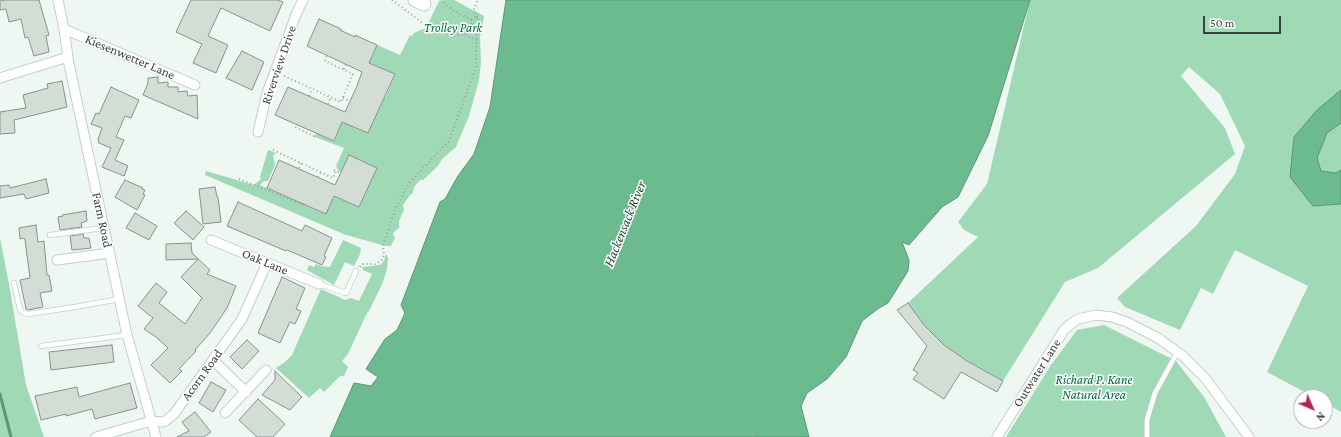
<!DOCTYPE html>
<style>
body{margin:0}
#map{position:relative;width:1341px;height:437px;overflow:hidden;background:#eef7f1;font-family:"Crimson Pro",serif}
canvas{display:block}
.north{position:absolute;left:1293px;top:389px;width:40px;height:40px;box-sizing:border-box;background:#fff;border:1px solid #b0b2b1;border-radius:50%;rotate:135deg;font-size:11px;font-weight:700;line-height:16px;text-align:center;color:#3a3e3c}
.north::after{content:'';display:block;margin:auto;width:14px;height:18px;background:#b42554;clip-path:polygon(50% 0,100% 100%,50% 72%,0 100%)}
.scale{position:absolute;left:1203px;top:16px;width:78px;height:18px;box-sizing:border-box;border:2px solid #3a3e3c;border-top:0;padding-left:5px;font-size:12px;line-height:14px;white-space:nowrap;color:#3a3e3c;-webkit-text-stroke:3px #fff;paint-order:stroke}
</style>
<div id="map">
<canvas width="1341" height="437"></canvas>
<div class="north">N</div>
<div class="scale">50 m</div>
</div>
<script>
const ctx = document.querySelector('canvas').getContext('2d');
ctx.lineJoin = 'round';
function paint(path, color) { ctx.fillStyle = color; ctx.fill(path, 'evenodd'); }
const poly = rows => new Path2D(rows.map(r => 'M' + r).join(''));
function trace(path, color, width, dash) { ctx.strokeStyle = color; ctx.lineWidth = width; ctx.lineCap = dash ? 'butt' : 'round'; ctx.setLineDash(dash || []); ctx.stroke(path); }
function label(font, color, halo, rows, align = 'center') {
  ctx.font = font + ' "Crimson Pro",serif'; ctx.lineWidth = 3; ctx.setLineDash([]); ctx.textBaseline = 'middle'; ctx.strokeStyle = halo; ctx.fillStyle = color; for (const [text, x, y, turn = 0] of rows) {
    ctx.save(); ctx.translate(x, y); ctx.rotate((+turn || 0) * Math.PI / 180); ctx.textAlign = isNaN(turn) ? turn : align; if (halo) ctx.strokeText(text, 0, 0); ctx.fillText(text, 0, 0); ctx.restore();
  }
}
paint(poly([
 [443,0,454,0,484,16,480,37,481,63,479,80,469,116,456,147,442,159,438,166,423,180,420,180,414,187,413,193,410,195,403,205,404,210,399,221,399,228,394,232,393,234,395,238,391,246,386,246,346,235,205,175,206,171,254,185,261,179,260,177,268,150,276,153,273,156,275,165,268,181,264,181,260,185,289,198,290,196,303,202,303,204,325,214,334,196,359,207,376,168,349,155,341,172,338,170,336,166,344,148,315,137,316,133,334,141,342,122,368,133,378,111,383,97,385,98,395,75,369,63,377,45,400,55,410,35,412,36,414,33,426,28,439,1],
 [1030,0,1341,0,1341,412,1325,403,1325,397,1314,397,1267,372,1308,286,1235,250,1213,294,1201,288,1180,330,1125,307,1117,298,1196,226,1235,174,1245,146,1220,94,1189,67,1181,76,1225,128,1235,154,1098,268,1065,282,1003,381,967,361,944,345,924,325,908,303,978,237,964,230,958,222,987,184],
 [0,238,9,284,26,385,44,437,0,437],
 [343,240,361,248,360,254,354,266,345,262,334,285,307,270,309,265,314,267,316,264,321,266,330,267],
 [386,254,388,258,387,269,383,282,370,309,366,315,348,354,342,361,348,367,344,376,340,376,324,392,320,388,309,398,276,368,285,362,292,355,321,289,345,300,351,298,359,301,372,274,363,270,362,267,380,265,384,261],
 [1104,325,1176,361,1204,397,1226,437,1006,437,1051,365,1077,330]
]), '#a0d9b6');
const water = poly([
 [506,0,1030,0,988,136,958,197,942,207,909,245,902,242,909,260,908,271,888,303,879,308,862,321,846,357,827,379,807,393,801,406,809,437,330,437,354,383,371,386,378,377,366,369,385,339,397,330,405,313,401,305,440,202,445,199,458,176,474,154,490,107,506,0],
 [1341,90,1341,123,1327,133,1317,158,1321,171,1336,173,1341,170,1341,204,1313,206,1290,177,1294,137,1317,110,1341,90]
]);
paint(water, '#6bbb8e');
trace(water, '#5c9675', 1);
trace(poly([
 [0,394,11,437]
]), '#5c9675', 3);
const building = poly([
 [4,0,39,0,49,35,46,36,49,52,34,56,28,37,25,38,21,19,9,22,6,9,0,10,0,1,4,0],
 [191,0,278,0,283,2,270,31,221,8,208,36,228,45,216,73,193,63,202,44,176,32,191,0],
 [319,19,341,29,340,30,355,37,355,35,377,45,369,63,395,74,368,133,342,122,334,141,275,115,288,87,345,112,357,86,362,72,307,46,319,19],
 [242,51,264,62,252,90,226,78,242,51],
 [158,77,158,83,168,82,168,87,178,87,178,92,187,91,188,96,197,95,198,119,143,95,148,83,148,78,158,77],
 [62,81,67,107,14,120,15,133,0,134,0,112,26,108,23,95,48,88,47,84,62,81],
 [111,87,139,100,131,118,125,116,116,137,124,140,115,160,128,166,124,176,102,167,111,148,99,143,98,139,102,128,91,124,96,113,99,114,111,87],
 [349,155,377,168,359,207,334,196,326,214,267,188,279,160,335,185,349,155],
 [46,179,49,193,26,199,24,194,0,198,0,186,9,185,10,188,46,179],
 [125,180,143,188,142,189,145,190,143,194,145,195,137,210,115,197,125,180],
 [215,187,217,197,218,197,221,222,203,224,199,189,215,187],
 [238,202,302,231,305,225,332,238,324,256,326,257,322,265,287,250,286,251,227,226,238,202],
 [86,211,87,221,81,223,82,227,60,230,58,217,63,216,62,215,86,211],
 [186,211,204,227,193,240,174,223,186,211],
 [135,213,157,226,149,240,126,228,135,213],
 [36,225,38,242,44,241,47,275,49,275,52,291,40,293,43,307,28,310,26,309,20,280,30,278,25,240,24,238,20,239,19,228,36,225],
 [83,234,84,238,89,238,91,248,72,250,70,236,83,234],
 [191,243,192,253,210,270,207,274,236,286,227,308,210,333,195,350,196,351,179,369,182,371,170,383,151,365,168,348,156,337,144,329,153,318,138,306,156,283,167,292,159,303,185,324,202,298,181,277,198,259,166,260,166,244,191,243],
 [282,277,305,288,296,309,301,311,295,324,290,322,280,343,258,333,282,277],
 [908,303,924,325,944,345,967,361,1003,381,997,392,961,372,944,399,913,379,918,373,913,370,927,346,897,310,908,303],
 [247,340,259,351,242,369,230,357,247,340],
 [112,345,114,362,51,370,49,352,112,345],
 [275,371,302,397,290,410,262,395,275,380,275,371],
 [211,382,226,390,213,412,199,403,211,382],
 [130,383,137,408,95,419,92,409,66,416,66,414,41,420,35,396,77,387,79,397,130,383],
 [258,399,285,424,273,437,257,437,239,420,258,399],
 [195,412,211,432,204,437,177,437,189,431,182,422,195,412]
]);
paint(building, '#d4dcd6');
trace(building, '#89918c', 1);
const lane = poly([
 [50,235,104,228],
 [14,283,20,309,22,312,28,314,75,307,119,299],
 [319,284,346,293,356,271],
 [41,346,127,335],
 [1147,437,1147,420,1155,393,1178,351]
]);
const street = poly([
 [58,0,64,29,69,64,127,335,156,437],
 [64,29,195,85],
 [0,78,68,57],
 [258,132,267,93,297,12,303,0],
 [211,240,319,284],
 [57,260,110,253],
 [213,360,246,392],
 [225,413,266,370],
 [96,437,151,421,164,422,174,414,242,319,267,263],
 [997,437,1064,330,1068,326,1078,319,1096,315,1112,317,1127,322,1158,338,1183,356,1205,378,1249,437]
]);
const secondary = poly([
 [415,0,424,4]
]);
trace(lane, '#c5cec8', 6);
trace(street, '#c5cec8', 11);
trace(secondary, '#c5cec8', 15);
trace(poly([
 [392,0,428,27,455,35,467,34,472,23,471,20,453,10,441,1],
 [477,17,474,9,478,0],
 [465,35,477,40],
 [344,69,346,64],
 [284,76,341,102,353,74,325,61,327,55],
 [309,96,312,89],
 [343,98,350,101],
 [328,104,331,97],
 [297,124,295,127,314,136,315,133],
 [273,150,333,178,336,171],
 [299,168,301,163],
 [334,170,341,173],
 [318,177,321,172],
 [239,179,306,206],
 [360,267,362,264,375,264,382,260,384,255,383,245,395,210,406,188,410,182,449,141,476,67,477,17,475,17,471,20],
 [749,434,754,437]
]), '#9aa09c', 2, [1, 3]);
trace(lane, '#fff', 4.5);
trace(street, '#fff', 9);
trace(secondary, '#fff', 13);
label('italic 13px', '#02693f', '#fff', [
 ["Trolley Park",453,28],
 ["Richard P. Kane",1094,380],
 ["Natural Area",1094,395]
]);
label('13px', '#3a3e3c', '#fff', [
 ["Kiesenwetter Lane",130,57,23],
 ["Riverview Drive",279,65,-71],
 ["Farm Road",102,220,78],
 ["Oak Lane",265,262,22],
 ["Outwater Lane",1037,373,-58],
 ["Acorn Road",202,375,-54]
]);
label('italic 14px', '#1b3e2a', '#fff', [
 ["Hackensack River",625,224,-68]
]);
</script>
